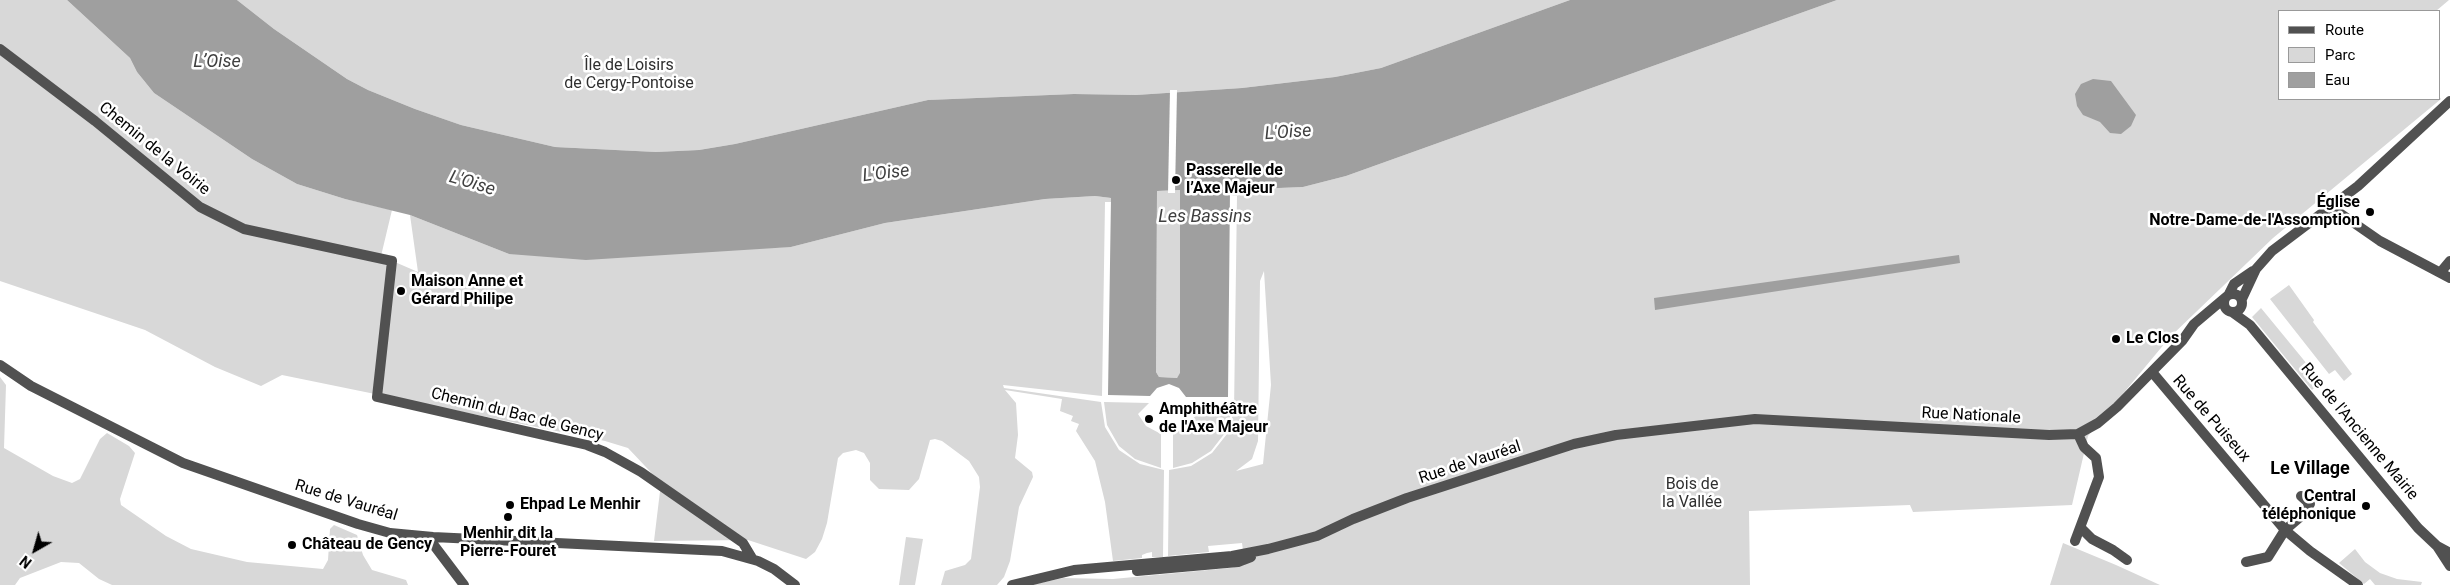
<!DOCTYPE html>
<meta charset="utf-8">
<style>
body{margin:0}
#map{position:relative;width:2450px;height:585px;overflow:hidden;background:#fff;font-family:Roboto,sans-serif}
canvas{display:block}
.legend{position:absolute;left:2278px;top:10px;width:162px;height:90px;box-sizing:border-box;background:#fff;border:1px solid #999;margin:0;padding:6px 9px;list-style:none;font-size:15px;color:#000}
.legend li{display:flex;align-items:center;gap:10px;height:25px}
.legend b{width:25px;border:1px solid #999}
.north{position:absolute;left:10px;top:525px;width:50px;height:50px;-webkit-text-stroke:4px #fff;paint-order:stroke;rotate:218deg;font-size:14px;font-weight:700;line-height:20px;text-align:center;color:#000}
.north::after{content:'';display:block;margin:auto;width:18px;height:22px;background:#000;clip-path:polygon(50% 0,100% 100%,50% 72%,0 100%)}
</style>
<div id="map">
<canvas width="2450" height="585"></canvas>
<ul class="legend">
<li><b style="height:6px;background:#515151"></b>Route</li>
<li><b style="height:14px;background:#d8d8d8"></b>Parc</li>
<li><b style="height:14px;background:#9f9f9f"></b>Eau</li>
</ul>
<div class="north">N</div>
</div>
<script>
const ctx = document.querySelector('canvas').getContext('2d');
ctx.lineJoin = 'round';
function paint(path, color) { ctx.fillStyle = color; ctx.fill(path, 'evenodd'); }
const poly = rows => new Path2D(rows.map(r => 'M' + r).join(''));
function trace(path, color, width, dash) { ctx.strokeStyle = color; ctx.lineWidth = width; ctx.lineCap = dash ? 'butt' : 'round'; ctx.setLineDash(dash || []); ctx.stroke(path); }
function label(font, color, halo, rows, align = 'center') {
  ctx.font = font + ' Roboto,sans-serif'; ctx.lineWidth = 5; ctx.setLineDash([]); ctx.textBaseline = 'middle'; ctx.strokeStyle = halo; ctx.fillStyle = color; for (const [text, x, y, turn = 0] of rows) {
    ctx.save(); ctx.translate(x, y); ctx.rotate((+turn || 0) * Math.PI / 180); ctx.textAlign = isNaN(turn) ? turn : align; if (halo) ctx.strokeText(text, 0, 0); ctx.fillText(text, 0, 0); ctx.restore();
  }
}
paint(poly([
 [0,0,67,0,130,58,137,72,154,93,252,159,297,184,345,199,392,210,381,256,418,272,410,215,509,254,791,247,885,223,1045,199,1095,196,1111,198,1111,202,1105,202,1102,396,1003,385,1004,388,1101,402,1105,427,1119,450,1140,464,1164,470,1163,557,1152,557,1152,552,1147,553,1142,555,1142,558,1113,561,1105,502,1095,461,1076,431,1079,424,1071,421,1073,416,1060,411,1062,399,1005,390,1016,403,1018,435,1015,458,1032,472,1033,477,1019,507,1010,561,1004,577,997,585,941,585,945,571,965,565,971,559,980,487,979,477,969,461,942,441,935,439,930,440,919,479,909,490,879,489,870,480,870,463,864,453,856,450,843,453,838,458,827,523,822,539,815,552,806,559,748,540,654,541,661,483,628,448,605,441,282,375,261,386,215,367,145,330,0,281],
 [237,0,1570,0,1381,68,1335,77,1242,88,1136,95,1074,94,928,100,735,144,699,150,656,152,555,147,461,125,415,109,368,90,347,79,274,29],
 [1837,0,2449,0,2436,11,2279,11,2279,99,2439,99,2439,97,2441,99,2273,238,2170,337,2088,436,2072,505,1913,512,1910,505,1749,511,1750,585,1031,585,1063,578,1113,579,1230,568,1245,565,1242,543,1208,546,1209,552,1168,556,1169,470,1191,466,1212,453,1227,434,1234,411,1237,196,1230,195,1230,190,1303,187,1346,176],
 [1264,271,1271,385,1263,464,1236,471,1252,459,1258,441,1260,281],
 [1180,190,1180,374,1177,378,1159,377,1156,372,1157,191],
 [2289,285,2314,320,2313,322,2352,374,2344,381,2335,370,2329,374,2270,299],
 [2261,308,2321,381,2312,390,2252,317],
 [0,377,6,385,4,448,53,476,72,483,80,479,100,439,107,433,129,446,135,453,120,499,121,505,166,536,191,549,247,562,323,569,328,560,330,529,334,525,357,535,363,555,372,570,406,580,408,585,112,585,99,579,79,563,61,562,20,578,15,585,0,585],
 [1104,402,1149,403,1138,414,1146,426,1161,434,1161,468,1135,459,1119,446,1107,425],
 [1187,404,1232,404,1231,414,1225,433,1211,451,1192,463,1173,468,1173,434,1187,427,1196,415],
 [906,537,923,539,915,585,899,585],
 [2063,543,2116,565,2160,585,2050,585],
 [2355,549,2365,562,2380,573,2397,579,2422,582,2421,585,2375,585,2370,579,2364,584,2339,563]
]), '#d8d8d8');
paint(poly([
 [67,0,237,0,274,29,347,79,368,90,415,109,461,125,555,147,656,152,699,150,735,144,928,100,1074,94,1136,95,1242,88,1335,77,1381,68,1570,0,1837,0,1346,176,1303,187,1230,190,1228,397,1186,397,1179,388,1169,384,1157,388,1150,396,1108,395,1111,198,1095,196,1045,199,885,223,791,247,586,260,509,254,410,215,345,199,297,184,252,159,154,93,137,72,130,58],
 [1180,190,1180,373,1177,378,1159,377,1156,372,1157,191],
 [2093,79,2111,81,2136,115,2131,126,2121,134,2110,133,2100,122,2083,115,2077,106,2075,94,2081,84],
 [1959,255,1960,263,1655,310,1654,298]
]), '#9f9f9f');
paint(poly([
 [1170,90,1177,90,1175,193,1168,193]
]), '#fff');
trace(poly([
 [0,49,95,121,200,207,244,229,392,261,377,397,587,445,605,452,641,472,743,543,752,558],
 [2331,207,2380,241,2450,278],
 [2440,273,2450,261],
 '2224 303a9 9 0 1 1 18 0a9 9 0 1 1-18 0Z',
 [2229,294,2234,284,2253,271],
 [2242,299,2256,269,2272,251,2358,186,2450,101],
 [2232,312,2250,325,2418,528,2437,546,2450,553],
 [0,365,31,386,183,463,358,524,390,533,433,537,722,551,758,561,774,569,795,585],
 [2152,372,2285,530,2310,551,2358,585],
 [2081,528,2092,539,2113,550,2127,560],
 [433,537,433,544,464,585],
 [2075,541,2099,477,2096,458,2084,447,2078,434],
 [2437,546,2450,566],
 [2246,562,2268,557,2285,530,2299,518,2310,504,2301,496],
 [1137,571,1238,562,1251,557],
 [1012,585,1074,570,1232,556,1268,549,1317,536,1353,519,1407,498,1574,444,1616,435,1755,419,2049,435,2078,434,2098,423,2117,407,2182,341,2194,324,2226,297]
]), '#515151', 10);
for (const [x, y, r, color] of [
 [1176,180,5,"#000"],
 [2370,212,5,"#000"],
 [401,291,5,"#000"],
 [2116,339,5,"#000"],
 [1149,419,5,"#000"],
 [510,505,5,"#000"],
 [2366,506,5,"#000"],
 [508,517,5,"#000"],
 [292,545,5,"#000"]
]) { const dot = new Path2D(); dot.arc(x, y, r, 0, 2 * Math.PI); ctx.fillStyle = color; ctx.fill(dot); trace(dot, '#fff', 2); }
label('16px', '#2f2f2f', '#fff', [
 ["Île de Loisirs",629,66],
 ["de Cergy-Pontoise",629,84],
 ["Bois de",1692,485],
 ["la Vallée",1692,503]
]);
label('16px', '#000', '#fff', [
 ["Chemin de la Voirie",154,149,39],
 ["Chemin du Bac de Gency",517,415,14],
 ["Rue Nationale",1971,416,3],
 ["Rue de Puiseux",2211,419,49],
 ["Rue de l'Ancienne Mairie",2359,432,50],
 ["Rue de Vauréal",1470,463,-18],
 ["Rue de Vauréal",346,501,17]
]);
label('bold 16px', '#000', '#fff', [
 ["Passerelle de",1186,171],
 ["l’Axe Majeur",1186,189],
 ["Église",2360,203,"right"],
 ["Notre-Dame-de-l'Assomption",2360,221,"right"],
 ["Maison Anne et",411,282],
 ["Gérard Philipe",411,300],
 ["Le Clos",2126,339],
 ["Amphithéâtre",1159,410],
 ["de l'Axe Majeur",1159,428],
 ["Central",2356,497,"right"],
 ["téléphonique",2356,515,"right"],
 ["Ehpad Le Menhir",520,505],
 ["Menhir dit la",508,534,"center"],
 ["Pierre-Fouret",508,552,"center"],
 ["Château de Gency",302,545]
], 'left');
label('italic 18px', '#404040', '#fff', [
 ["L’Oise",217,62],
 ["L'Oise",1288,133,-4],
 ["L'Oise",886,174,-7],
 ["L'Oise",472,184,17],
 ["Les Bassins",1205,217]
]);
label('bold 18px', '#000', '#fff', [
 ["Le Village",2310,469]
]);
</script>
